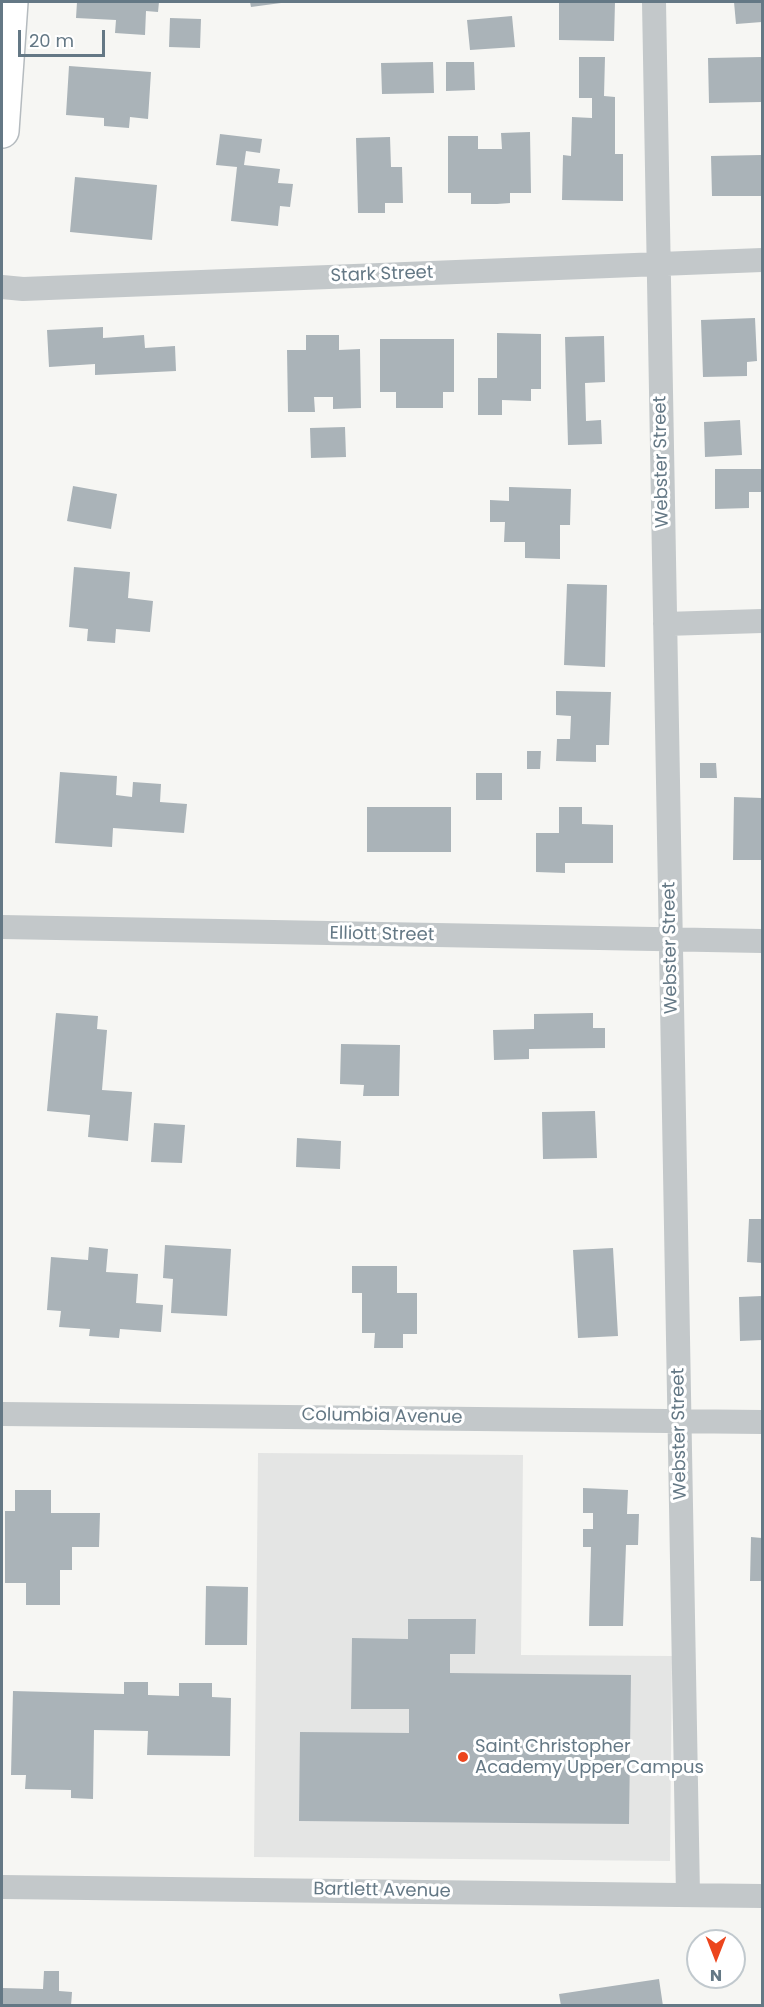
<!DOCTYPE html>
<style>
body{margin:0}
#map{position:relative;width:764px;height:2007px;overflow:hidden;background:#f6f6f3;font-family:Poppins,sans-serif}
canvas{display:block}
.frame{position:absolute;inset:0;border:3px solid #647885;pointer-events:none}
.north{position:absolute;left:686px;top:1929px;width:60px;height:60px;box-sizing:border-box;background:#fff;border:2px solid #c1c9ce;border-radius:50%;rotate:180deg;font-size:16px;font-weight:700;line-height:24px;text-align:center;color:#647885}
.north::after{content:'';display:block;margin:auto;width:21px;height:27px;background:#ec451d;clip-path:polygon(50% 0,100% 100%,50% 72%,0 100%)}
.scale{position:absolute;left:18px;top:30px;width:87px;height:27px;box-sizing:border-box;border:3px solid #647885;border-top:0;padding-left:8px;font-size:18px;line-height:21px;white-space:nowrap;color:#647885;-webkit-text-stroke:4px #fff;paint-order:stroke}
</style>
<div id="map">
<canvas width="764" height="2007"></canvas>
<div class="frame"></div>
<div class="north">N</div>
<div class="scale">20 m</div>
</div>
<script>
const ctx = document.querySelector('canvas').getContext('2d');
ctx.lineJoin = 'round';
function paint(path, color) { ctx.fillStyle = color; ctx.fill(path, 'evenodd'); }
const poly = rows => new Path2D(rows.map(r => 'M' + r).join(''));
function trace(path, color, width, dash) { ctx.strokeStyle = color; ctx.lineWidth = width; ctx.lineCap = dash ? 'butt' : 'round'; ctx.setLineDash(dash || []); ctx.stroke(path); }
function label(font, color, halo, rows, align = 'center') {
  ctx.font = font + ' Poppins,sans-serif'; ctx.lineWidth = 6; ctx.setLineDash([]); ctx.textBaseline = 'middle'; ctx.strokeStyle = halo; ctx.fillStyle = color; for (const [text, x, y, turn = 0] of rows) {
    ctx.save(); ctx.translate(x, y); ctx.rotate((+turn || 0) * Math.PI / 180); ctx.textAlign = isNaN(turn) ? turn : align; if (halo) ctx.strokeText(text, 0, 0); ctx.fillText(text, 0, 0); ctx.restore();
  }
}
paint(poly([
 [258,1453,523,1455,521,1655,672,1656,670,1861,254,1857]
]), '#e4e5e4');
paint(poly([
 [77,2,159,2,158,12,146,11,145,35,115,33,116,20,76,18],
 [250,2,281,2,281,3,251,7],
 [559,2,615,2,614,41,559,40],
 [734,2,762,2,762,22,736,24],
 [512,16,515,47,470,50,467,20],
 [170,18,201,19,200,48,169,47],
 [579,57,605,57,604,96,615,97,615,154,623,154,623,201,562,200,563,155,571,156,572,117,592,118,592,98,579,98],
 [762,57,762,102,709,103,708,58],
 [433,62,434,93,382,94,381,63],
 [446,62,474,62,475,90,446,91],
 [69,66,151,72,148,119,130,117,129,128,104,126,104,118,66,115],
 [530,132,531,193,510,193,510,203,497,204,471,204,471,193,448,193,448,136,478,136,478,149,502,149,501,133],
 [220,134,262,139,260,153,246,151,244,165,280,169,278,183,293,184,290,207,280,206,278,226,231,221,237,167,216,165],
 [390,137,391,167,402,167,403,203,385,203,385,213,358,213,356,138],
 [762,155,762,196,712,196,711,156],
 [75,177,157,185,152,240,70,232],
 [755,318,757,361,747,362,747,376,703,377,701,320],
 [103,327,103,338,144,335,145,348,175,346,176,371,95,375,95,364,49,367,47,330],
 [497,333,541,334,541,389,531,389,531,401,502,400,502,415,478,415,478,378,497,378],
 [306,335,339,335,339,350,360,349,361,408,333,409,333,397,314,397,315,412,288,412,287,350,306,350],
 [604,336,605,382,585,383,586,421,601,420,602,444,568,445,565,337],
 [380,339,454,339,454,392,443,392,443,408,396,408,396,392,380,392],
 [740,420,742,455,705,457,704,422],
 [345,427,346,457,311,458,310,428],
 [715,469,762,469,762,492,749,492,749,508,715,509],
 [73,486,117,494,111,529,67,521],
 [509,487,571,489,570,525,560,525,560,559,525,558,525,542,504,542,505,522,490,522,490,500,509,501],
 [74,567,130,572,128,598,153,601,150,632,116,629,115,643,87,641,88,629,69,627],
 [567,584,607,585,605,667,564,665],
 [556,691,611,692,609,745,596,745,596,762,556,761,557,739,570,739,571,716,556,715],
 [527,751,541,751,540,769,527,769],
 [700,763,716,763,717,778,700,778],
 [60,772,117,776,116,795,132,797,133,782,161,784,160,802,187,804,184,833,113,828,112,847,55,843],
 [476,773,502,773,502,800,476,800],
 [734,797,762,798,762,860,733,860],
 [367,807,451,807,451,852,367,852],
 [559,807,582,807,582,824,613,825,613,863,565,863,565,873,536,872,536,833,559,833],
 [56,1013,98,1016,97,1029,107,1030,102,1090,132,1092,128,1141,88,1137,90,1115,47,1111],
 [593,1013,593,1028,605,1028,605,1048,529,1049,529,1059,494,1060,493,1030,534,1029,534,1014],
 [341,1044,400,1045,399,1096,363,1096,364,1085,340,1084],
 [595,1111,597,1158,543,1159,542,1112],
 [154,1123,185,1125,182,1163,151,1162],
 [297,1138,341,1141,340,1169,296,1167],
 [749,1219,762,1219,762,1263,747,1262],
 [165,1245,231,1249,227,1316,171,1313,173,1279,163,1278],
 [89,1247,108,1249,106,1272,138,1274,136,1303,163,1305,161,1332,120,1329,119,1338,89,1336,90,1329,59,1327,61,1311,47,1310,51,1257,88,1260],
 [613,1248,618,1336,578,1338,573,1250],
 [352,1266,397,1266,397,1293,417,1293,417,1334,403,1334,403,1348,374,1348,375,1333,362,1333,362,1293,352,1293],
 [762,1296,762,1340,740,1341,739,1297],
 [583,1488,628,1490,627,1514,639,1514,638,1545,626,1545,623,1626,589,1626,591,1547,583,1547,583,1529,593,1529,593,1513,583,1513],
 [15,1490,51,1490,51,1513,100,1513,99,1547,72,1547,72,1570,60,1570,60,1605,26,1605,26,1583,5,1583,5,1511,15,1511],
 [751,1537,762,1538,762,1581,750,1581],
 [206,1586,248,1587,247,1645,205,1645],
 [408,1619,476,1619,475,1654,450,1654,450,1673,631,1675,629,1824,299,1821,300,1732,409,1733,409,1709,351,1709,352,1638,408,1639],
 [124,1682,148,1682,148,1695,179,1696,179,1683,212,1683,212,1697,231,1698,230,1756,147,1755,148,1731,94,1730,93,1799,71,1798,71,1790,25,1789,26,1775,11,1775,13,1691,124,1694],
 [44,1971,59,1971,59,1991,72,1992,71,2006,2,2006,2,1988,43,1989],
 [659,1979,663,2006,561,2006,559,1994]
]), '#aab3b8');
const secondary = poly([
 [2,131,11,2]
]);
trace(secondary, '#b5bbbf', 36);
trace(poly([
 [654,2,688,1894],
 [2,287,23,289,762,260],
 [665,624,762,621],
 [2,927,762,941],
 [2,1414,762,1422],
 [2,1887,762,1896]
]), '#c3c8ca', 24);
trace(secondary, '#fff', 33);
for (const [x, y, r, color] of [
 [463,1757,6,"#ec451d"]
]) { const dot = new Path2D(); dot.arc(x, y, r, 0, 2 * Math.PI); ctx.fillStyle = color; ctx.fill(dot); trace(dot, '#fff', 2); }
label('18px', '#647885', '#fff', [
 ["Stark Street",382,275,-2],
 ["Webster Street",662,462,-91],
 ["Elliott Street",382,935,1],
 ["Webster Street",671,948,-91],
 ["Columbia Avenue",382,1417,1],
 ["Webster Street",680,1434,-91],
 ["Bartlett Avenue",382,1891,1]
]);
label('18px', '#647885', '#fff', [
 ["Saint Christopher",475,1747],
 ["Academy Upper Campus",475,1768]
], 'left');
</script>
